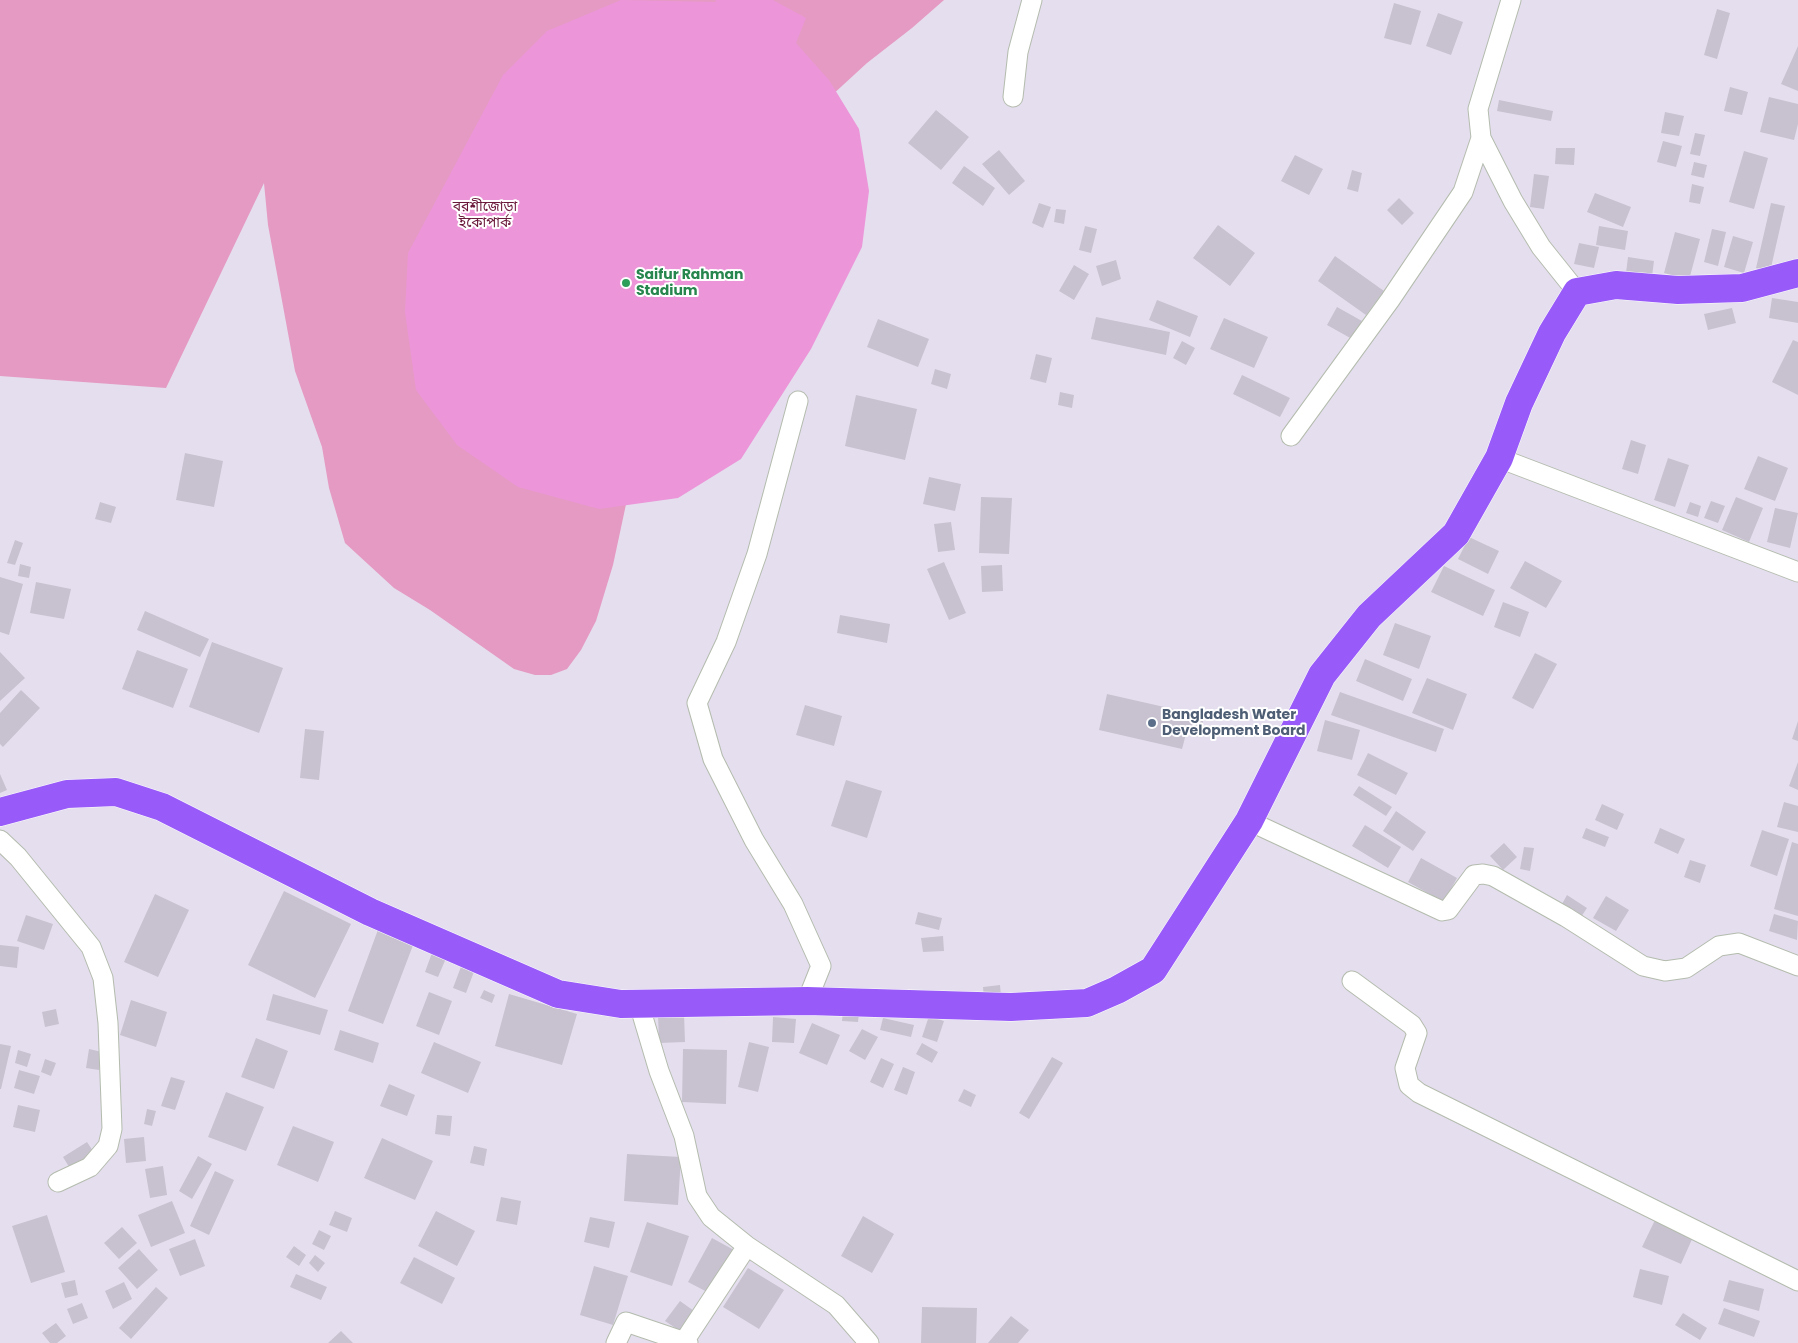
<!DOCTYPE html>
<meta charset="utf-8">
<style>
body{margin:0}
canvas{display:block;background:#e4deee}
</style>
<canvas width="1798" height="1343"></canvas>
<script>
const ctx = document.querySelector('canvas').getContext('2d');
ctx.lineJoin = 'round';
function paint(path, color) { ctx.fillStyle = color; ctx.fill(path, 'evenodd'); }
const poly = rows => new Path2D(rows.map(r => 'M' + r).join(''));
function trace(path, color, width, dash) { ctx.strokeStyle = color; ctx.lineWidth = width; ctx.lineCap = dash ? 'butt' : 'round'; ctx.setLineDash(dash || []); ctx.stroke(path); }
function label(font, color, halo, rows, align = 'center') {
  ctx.font = font + ' Poppins,"Noto Sans Bengali",sans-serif'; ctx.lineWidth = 4; ctx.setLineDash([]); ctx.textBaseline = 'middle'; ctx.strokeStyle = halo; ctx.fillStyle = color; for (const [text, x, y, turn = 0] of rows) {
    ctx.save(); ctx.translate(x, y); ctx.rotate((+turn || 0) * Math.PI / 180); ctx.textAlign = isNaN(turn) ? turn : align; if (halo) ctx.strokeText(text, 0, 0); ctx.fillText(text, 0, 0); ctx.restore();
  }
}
paint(poly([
 [0,0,944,0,912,28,867,63,830,97,628,495,613,565,596,621,581,650,567,669,551,675,535,675,514,669,430,610,394,588,345,543,329,488,322,447,295,371,268,225,264,183,166,388,0,376]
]), '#e59ac3');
paint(poly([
 [621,0,715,2,716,0,773,0,806,18,796,43,829,80,859,129,869,191,862,247,811,349,741,459,678,498,599,509,518,487,457,445,416,390,405,312,408,253,503,75,547,31]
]), '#ec96d9');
paint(poly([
 [1394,3,1421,11,1411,45,1384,38],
 [1717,9,1730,13,1717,59,1704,55],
 [1438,13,1463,22,1451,55,1426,46],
 [1798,46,1798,91,1781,84],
 [1730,87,1748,92,1742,115,1724,111],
 [1769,97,1798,104,1798,124,1794,140,1760,132],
 [1499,100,1553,111,1551,121,1497,111],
 [936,110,969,137,941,170,908,143],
 [1665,112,1684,116,1679,136,1661,133],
 [1695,133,1705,135,1700,156,1690,154],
 [1663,141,1682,146,1676,167,1657,162],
 [1556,148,1575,148,1574,165,1555,164],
 [999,150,1025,181,1009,195,982,164],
 [1744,151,1768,158,1754,209,1729,202],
 [1295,155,1323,169,1309,195,1281,181],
 [1694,162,1707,165,1704,178,1691,175],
 [964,166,995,188,983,206,952,183],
 [1352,170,1362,173,1358,192,1347,189],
 [1534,174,1549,176,1544,209,1530,207],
 [1692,184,1704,187,1700,204,1689,202],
 [1595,193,1631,207,1623,227,1587,212],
 [1399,198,1414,213,1402,225,1387,210],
 [1039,203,1051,207,1043,228,1032,223],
 [1771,203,1785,206,1770,272,1756,268],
 [1056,209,1066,210,1064,224,1054,222],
 [1218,225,1255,253,1230,286,1193,258],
 [1085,226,1097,229,1091,253,1079,250],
 [1599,226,1628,231,1625,250,1596,245],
 [1712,229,1726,232,1718,266,1704,262],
 [1675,232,1700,239,1689,280,1664,273],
 [1733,236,1753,242,1744,273,1724,267],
 [1579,243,1599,247,1594,268,1574,264],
 [1335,256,1384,291,1366,315,1318,281],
 [1628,257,1654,261,1652,276,1626,273],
 [1116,260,1121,279,1102,286,1096,266],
 [1074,265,1089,274,1074,300,1059,291],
 [1772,298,1798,302,1798,323,1769,318],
 [1157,300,1198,316,1190,337,1149,320],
 [1337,307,1362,321,1352,339,1327,325],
 [1732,308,1736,323,1708,330,1704,314],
 [1096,317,1170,332,1166,355,1091,339],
 [1224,318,1268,337,1254,368,1210,349],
 [878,319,929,339,918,367,867,347],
 [1793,340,1798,342,1798,395,1772,382],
 [1182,341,1195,348,1186,365,1173,358],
 [1036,354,1052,358,1046,383,1030,379],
 [935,369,951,374,947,389,931,384],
 [1242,375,1290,398,1280,417,1233,394],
 [1060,392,1074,395,1072,408,1058,405],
 [856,395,917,409,905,460,845,446],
 [1631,440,1646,445,1638,474,1622,469],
 [185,453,223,461,214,507,176,500],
 [1758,456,1788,468,1775,501,1744,489],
 [1668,458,1689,465,1675,507,1654,500],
 [929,477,961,484,955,511,923,504],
 [981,497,1012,498,1009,554,979,553],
 [1736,497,1763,508,1749,542,1722,530],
 [1711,501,1725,506,1718,523,1704,518],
 [100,502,116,507,111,523,95,519],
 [1690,502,1701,506,1698,517,1686,513],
 [1775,508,1798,513,1790,548,1767,542],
 [951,522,955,550,938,552,934,524],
 [1469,537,1499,551,1488,574,1458,559],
 [15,540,23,543,15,565,7,563],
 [1525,561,1562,581,1546,608,1510,588],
 [944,562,966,613,949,620,927,569],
 [20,564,31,567,29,578,18,576],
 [1002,565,1003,591,982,592,981,566],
 [1444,566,1495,590,1483,616,1431,592],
 [0,577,23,584,9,635,0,632],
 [36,582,71,589,64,619,30,613],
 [1503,602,1529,612,1520,637,1494,627],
 [145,611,209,639,200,657,137,630],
 [840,615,890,624,887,643,837,633],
 [1395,623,1431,636,1419,669,1383,655],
 [212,642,283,668,259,733,189,707],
 [137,650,188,669,173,708,122,689],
 [0,652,25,678,0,701],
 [1535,653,1557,664,1533,709,1512,698],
 [1365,659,1412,679,1403,701,1356,681],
 [1427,678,1467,694,1453,730,1412,713],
 [21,690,40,708,3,747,0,744,0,713],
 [1340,692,1444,729,1436,752,1331,715],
 [1107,694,1204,716,1200,737,1186,734,1182,749,1099,730],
 [805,705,842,716,834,746,796,735],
 [1325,720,1360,730,1352,760,1317,751],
 [1798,721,1798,741,1792,739],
 [305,729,324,731,319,780,300,778],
 [1368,753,1408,773,1396,795,1357,775],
 [1798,762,1798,790,1789,786],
 [0,774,7,790,0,793],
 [846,780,882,791,867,838,831,826],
 [1359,786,1392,807,1386,816,1353,795],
 [1784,802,1798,806,1798,832,1777,827],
 [1602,804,1624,814,1617,830,1595,820],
 [1396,811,1426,832,1413,851,1383,831],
 [1365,825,1401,847,1388,868,1352,846],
 [1586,828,1609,837,1605,847,1582,838],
 [1660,828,1685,839,1678,854,1654,843],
 [1762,830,1789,839,1777,876,1750,866],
 [1792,842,1798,844,1798,916,1774,909],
 [1504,843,1517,857,1503,870,1490,856],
 [1524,847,1534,848,1530,871,1520,869],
 [1421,858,1457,878,1444,902,1408,882],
 [1690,860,1706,865,1700,883,1684,877],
 [284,891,351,924,315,998,248,965],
 [155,894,189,910,158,977,124,962],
 [1567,895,1587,908,1581,917,1562,904],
 [1606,896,1629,910,1616,931,1593,918],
 [918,912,942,918,939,930,915,924],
 [1774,914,1798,921,1797,940,1769,931],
 [26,915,53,924,44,950,17,941],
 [379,927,415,940,383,1024,348,1011],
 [943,936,944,951,923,952,921,938],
 [0,945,19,947,17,968,0,966],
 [433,950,447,956,438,977,425,972],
 [462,964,475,969,466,993,453,988],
 [1000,985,1001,996,984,999,983,987],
 [484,990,495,995,492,1003,480,998],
 [429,992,452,1001,439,1035,416,1026],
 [273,994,328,1010,320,1035,266,1020],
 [509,994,577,1014,562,1065,495,1046],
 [131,1000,167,1012,156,1047,120,1035],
 [56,1009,59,1024,45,1027,42,1012],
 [843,1011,859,1012,858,1022,842,1021],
 [684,1013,685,1042,659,1043,658,1014],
 [929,1016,944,1021,937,1042,922,1037],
 [773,1017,796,1019,794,1043,772,1042],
 [883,1018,914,1025,911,1037,880,1030],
 [812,1023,840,1035,827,1065,799,1053],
 [862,1029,878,1037,865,1060,849,1051],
 [340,1030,379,1043,373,1063,334,1050],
 [256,1038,288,1051,274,1089,241,1077],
 [434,1042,481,1062,468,1093,421,1073],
 [749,1042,769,1047,758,1092,738,1087],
 [922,1043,938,1052,932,1063,916,1054],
 [0,1044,11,1046,1,1089,0,1089],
 [89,1049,102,1052,99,1070,86,1068],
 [683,1049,727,1050,726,1104,682,1102],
 [18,1050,31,1054,27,1067,15,1063],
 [1052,1057,1063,1063,1029,1119,1019,1113],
 [881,1058,894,1064,883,1088,870,1082],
 [45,1059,56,1063,51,1076,41,1072],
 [903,1067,915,1072,907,1095,894,1090],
 [19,1070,40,1076,34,1094,14,1088],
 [171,1077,185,1081,175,1110,161,1106],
 [389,1084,415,1095,407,1116,380,1106],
 [964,1089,976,1095,971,1107,958,1101],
 [226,1092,264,1107,246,1151,208,1137],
 [18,1105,40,1110,35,1132,13,1127],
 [147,1109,156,1111,152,1126,144,1124],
 [437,1115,452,1116,450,1136,435,1134],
 [293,1126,334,1142,318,1182,277,1165],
 [144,1137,146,1161,126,1163,124,1139],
 [382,1138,433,1161,415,1200,364,1178],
 [87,1142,95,1154,71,1170,63,1157],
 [474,1146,487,1149,484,1166,470,1163],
 [627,1154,681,1157,678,1205,624,1201],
 [198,1156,212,1164,192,1199,179,1191],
 [163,1166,167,1195,150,1198,145,1169],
 [215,1171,234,1180,209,1235,190,1226],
 [501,1197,521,1201,517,1225,496,1221],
 [172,1201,185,1233,151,1247,138,1215],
 [335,1211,352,1218,347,1232,329,1225],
 [436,1211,475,1231,457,1266,418,1246],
 [47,1215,65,1272,31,1283,12,1226],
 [863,1216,894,1234,872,1273,841,1256],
 [590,1217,615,1222,609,1248,584,1242],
 [1655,1220,1693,1237,1681,1264,1642,1247],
 [647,1222,689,1236,672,1286,630,1272],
 [122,1227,137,1243,119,1259,104,1243],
 [319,1230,331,1236,324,1250,312,1244],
 [712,1238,734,1250,711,1294,688,1282],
 [195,1239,205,1266,180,1276,169,1249],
 [294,1246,306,1255,299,1266,286,1257],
 [139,1249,158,1270,137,1289,118,1268],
 [315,1255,325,1263,318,1272,309,1263],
 [414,1257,455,1278,442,1304,400,1283],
 [594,1266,628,1276,613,1325,580,1315],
 [748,1268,784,1290,759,1329,723,1307],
 [1640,1269,1669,1276,1662,1305,1633,1297],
 [296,1274,327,1287,321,1300,290,1287],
 [75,1280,78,1295,65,1298,61,1283],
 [1729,1280,1764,1289,1759,1311,1723,1301],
 [124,1282,132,1299,113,1309,105,1291],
 [156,1287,168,1298,131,1339,119,1328],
 [680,1301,694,1311,680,1331,665,1321],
 [82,1303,88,1318,73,1324,67,1309],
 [922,1307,977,1308,976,1343,921,1343],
 [1724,1308,1760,1321,1754,1337,1718,1324],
 [1683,1313,1707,1328,1700,1340,1675,1325],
 [1011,1316,1029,1330,1018,1343,988,1343],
 [56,1323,66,1336,57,1343,50,1343,42,1333],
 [341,1331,353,1343,328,1343]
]), '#c8c2d0');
const minor = poly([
 [1511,0,1478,109,1481,138,1513,201,1541,247,1577,292],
 [1013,97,1018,52,1032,0],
 [798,401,757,554,726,642,697,703,713,759,754,840,793,904,821,966,807,1001],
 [1291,436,1390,300,1463,192,1481,138],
 [1499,458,1798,572],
 [1249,821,1442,911,1448,910,1474,875,1483,874,1493,876,1566,917,1643,966,1665,971,1686,968,1719,946,1739,943,1798,966],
 [0,840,18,857,91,947,103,978,108,1023,112,1129,108,1146,90,1167,58,1182],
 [1352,981,1412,1025,1417,1033,1405,1068,1409,1085,1419,1093,1798,1281],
 [639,1004,659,1071,684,1136,697,1196,711,1217,747,1246,836,1305,869,1343],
 [685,1340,747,1246],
 [616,1343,626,1322,688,1343]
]);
const trunk = poly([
 [0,812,67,794,116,792,162,807,370,912,558,994,621,1004,807,1001,1011,1007,1087,1003,1117,990,1153,970,1249,821,1322,675,1369,616,1456,534,1499,458,1519,403,1552,333,1577,292,1616,285,1678,290,1742,288,1798,273]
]);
trace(minor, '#b4bcae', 21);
trace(trunk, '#fff', 29);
trace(minor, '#fff', 19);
trace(trunk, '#985bf9', 28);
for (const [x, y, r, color] of [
 [626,283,5,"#2e9e5b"],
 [1152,723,5,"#5c6f8a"]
]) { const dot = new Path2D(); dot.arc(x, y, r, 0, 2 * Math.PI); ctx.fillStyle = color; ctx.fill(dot); trace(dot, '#fff', 2); }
label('14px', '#6b193b', '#fff', [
 ["বরশীজোড়া",485,207],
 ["ইকোপার্ক",485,223]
]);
label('bold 14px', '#27864d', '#fff', [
 ["Saifur Rahman",636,275],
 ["Stadium",636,291]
], 'left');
label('bold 14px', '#4e5e75', '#fff', [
 ["Bangladesh Water",1162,715],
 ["Development Board",1162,731]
], 'left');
</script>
